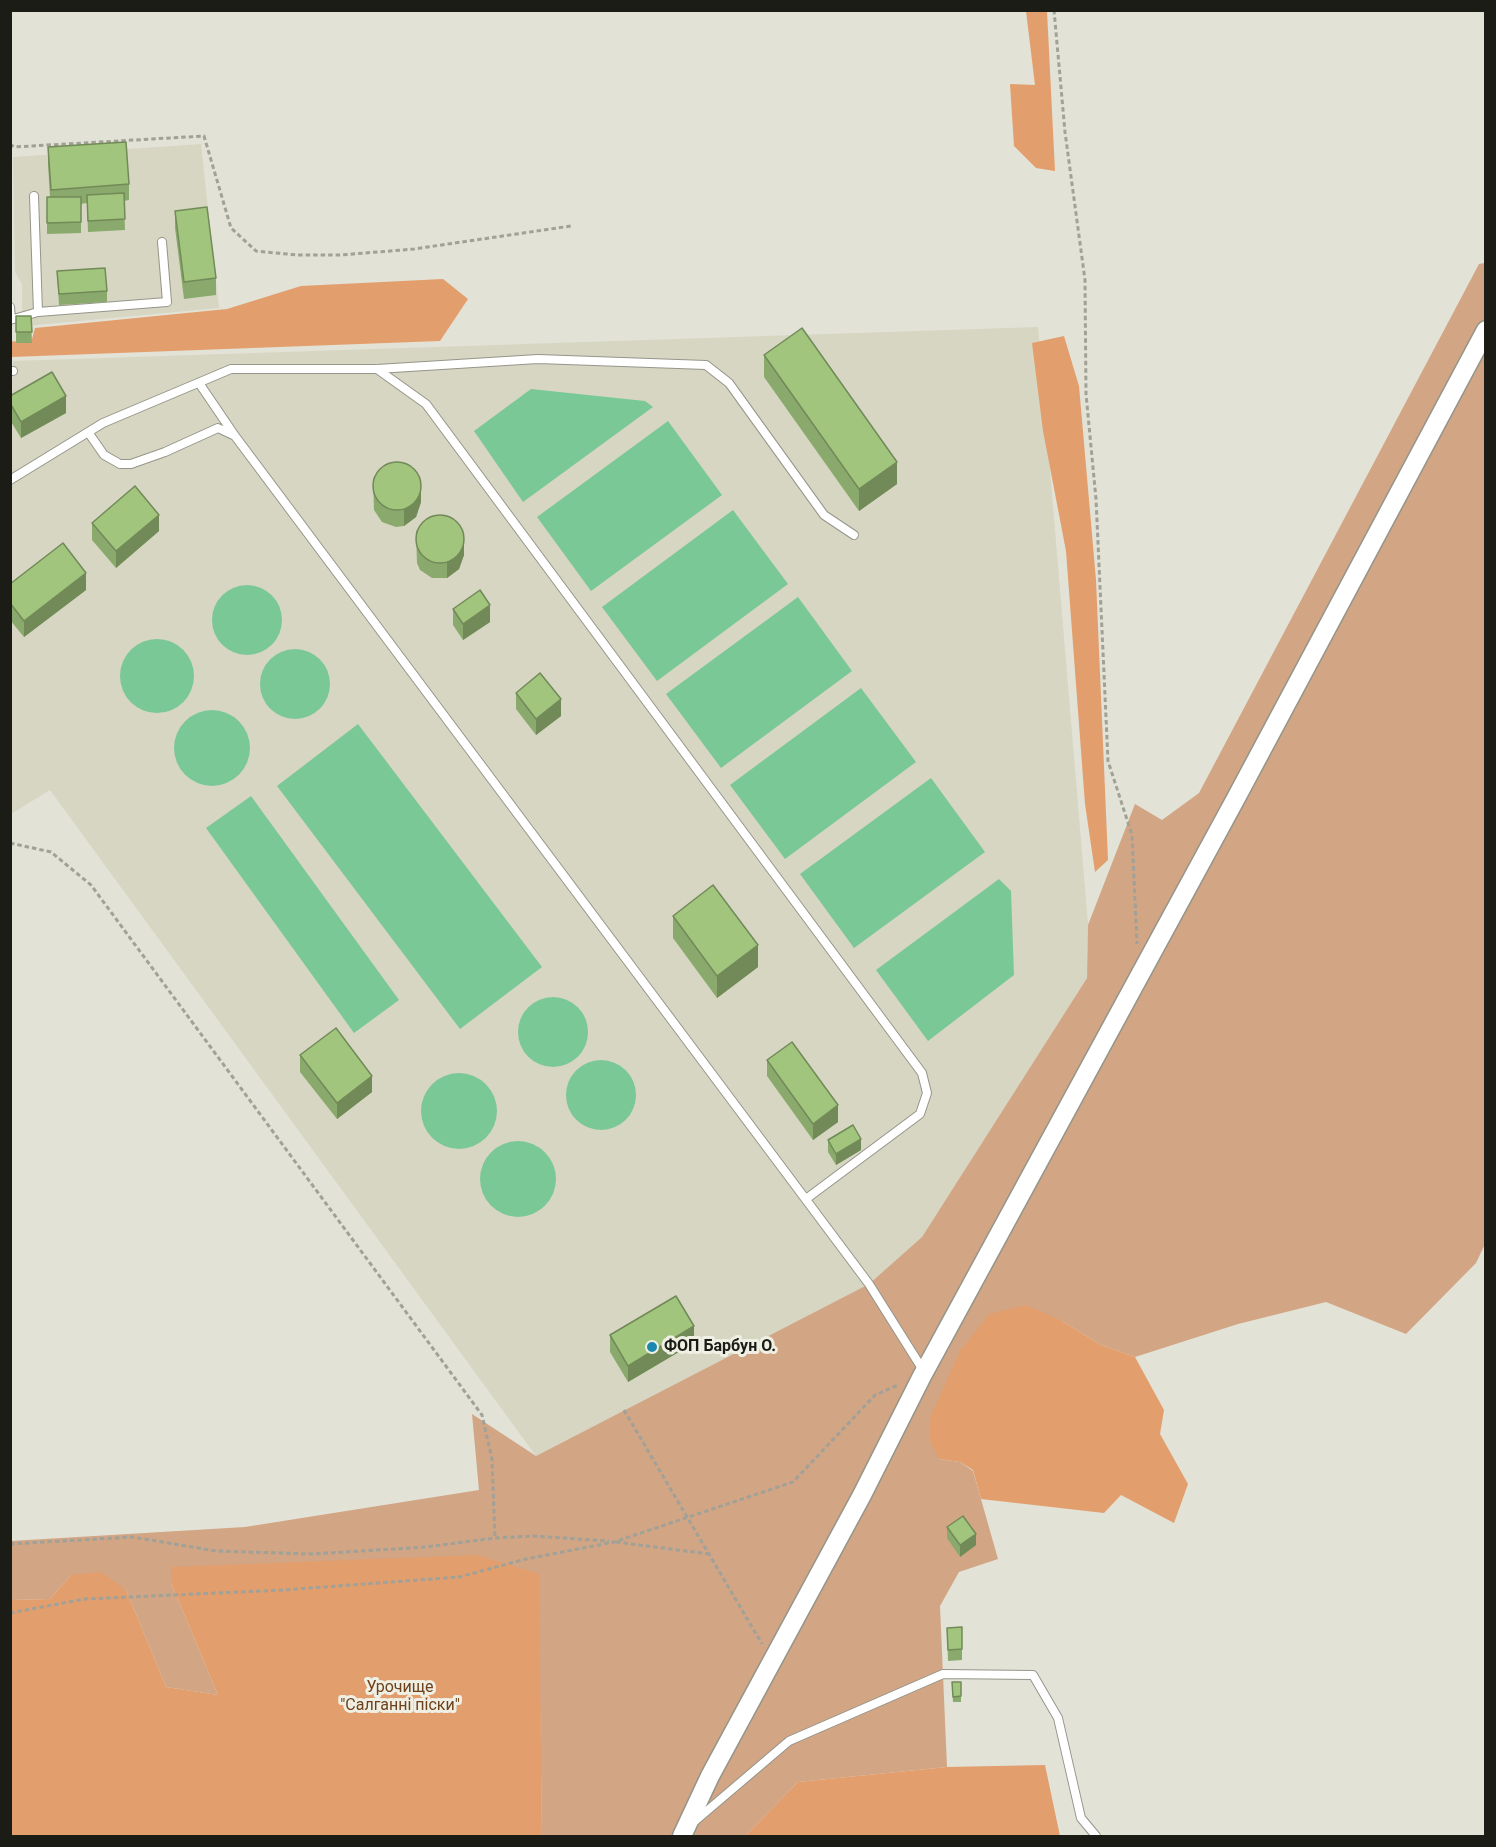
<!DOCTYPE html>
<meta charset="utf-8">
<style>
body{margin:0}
#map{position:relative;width:1496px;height:1847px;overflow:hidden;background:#e2e2d6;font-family:Roboto,sans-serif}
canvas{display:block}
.frame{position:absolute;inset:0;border:12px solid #1c1c17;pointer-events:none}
</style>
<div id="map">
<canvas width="1496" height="1847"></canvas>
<div class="frame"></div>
</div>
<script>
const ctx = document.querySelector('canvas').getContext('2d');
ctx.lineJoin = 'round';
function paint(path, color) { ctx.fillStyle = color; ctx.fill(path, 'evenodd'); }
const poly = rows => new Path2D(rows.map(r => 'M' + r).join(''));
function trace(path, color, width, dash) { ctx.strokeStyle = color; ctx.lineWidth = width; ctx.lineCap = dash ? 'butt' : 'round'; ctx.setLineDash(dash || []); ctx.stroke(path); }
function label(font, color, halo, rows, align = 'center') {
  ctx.font = font + ' Roboto,sans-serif'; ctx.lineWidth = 6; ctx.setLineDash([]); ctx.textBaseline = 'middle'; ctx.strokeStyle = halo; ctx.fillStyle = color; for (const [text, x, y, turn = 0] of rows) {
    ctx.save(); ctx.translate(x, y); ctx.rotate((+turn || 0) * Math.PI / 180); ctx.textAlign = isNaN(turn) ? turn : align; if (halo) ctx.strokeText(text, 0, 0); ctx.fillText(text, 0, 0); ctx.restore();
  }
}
paint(poly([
 [201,144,219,308,15,327,22,317,22,284,15,272,13,157],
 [1038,327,1088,925,1087,978,922,1237,869,1284,536,1456,50,790,11,814,10,377,13,377,13,361]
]), '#d7d6c3');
paint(poly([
 [1485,263,1485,1244,1476,1263,1406,1334,1326,1302,1238,1324,1135,1357,1101,1345,1062,1321,939,1459,960,1462,973,1471,998,1559,959,1572,940,1606,947,1767,798,1782,745,1836,542,1836,538,1574,172,1567,171,1583,218,1695,166,1687,126,1590,71,1575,50,1599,11,1600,11,1541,245,1527,479,1490,472,1414,536,1456,869,1284,922,1237,1087,978,1088,925,1135,804,1162,820,1199,793,1479,264]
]), '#d2a585');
paint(poly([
 [1026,11,1047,11,1055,171,1036,168,1014,146,1010,84,1035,85],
 [443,279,468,299,440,341,11,357,10,341,31,343,35,328,227,309,301,286],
 [1064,336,1079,386,1096,580,1108,860,1095,872,1085,804,1066,551,1043,431,1032,343],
 [1026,1305,1062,1321,1101,1345,1135,1357,1164,1410,1160,1434,1188,1484,1174,1523,1121,1495,1104,1513,981,1499,973,1470,960,1462,939,1459,930,1441,930,1418,960,1351,989,1314],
 [477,1555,539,1574,542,1836,11,1836,11,1600,50,1599,71,1575,101,1572,126,1590,166,1687,218,1695,171,1583,171,1567],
 [1045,1765,1060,1836,745,1836,798,1782,947,1767]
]), '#e39e6d');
paint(poly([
 [531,389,645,401,653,407,523,502,474,431],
 [668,421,722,495,591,591,537,517],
 [733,510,788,584,657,681,602,607],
 '212 620a35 35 0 1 1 70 0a35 35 0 1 1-70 0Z',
 [798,597,852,671,721,768,666,694],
 '120 676a37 37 0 1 1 74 0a37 37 0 1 1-74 0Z',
 '260 684a35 35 0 1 1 70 0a35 35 0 1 1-70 0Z',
 [861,688,916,762,785,859,730,785],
 '174 748a38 38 0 1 1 76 0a38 38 0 1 1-76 0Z',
 [358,724,542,967,460,1029,277,786],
 [931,778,985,852,854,948,800,874],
 [251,796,399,1000,354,1033,206,828],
 [999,879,1011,891,1014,975,928,1041,876,970],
 '518 1032a35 35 0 1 1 70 0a35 35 0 1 1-70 0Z',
 '566 1095a35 35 0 1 1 70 0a35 35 0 1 1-70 0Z',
 '421 1111a38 38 0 1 1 76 0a38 38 0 1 1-76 0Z',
 '480 1179a38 38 0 1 1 76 0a38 38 0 1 1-76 0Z'
]), '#7bc897');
const service = poly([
 [10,307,11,319],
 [38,312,167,302,162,242],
 [10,320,38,312,34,196],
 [377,369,426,404,922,1073,927,1093,920,1114,806,1199],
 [10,371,13,371],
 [199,383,235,436,869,1284,923,1370],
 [88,432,104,455,120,464,131,464,165,452,218,428,235,436],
 [10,480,103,423,231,369,377,369,538,359,706,365,729,383,824,515,854,535],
 [695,1821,789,1741,943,1674,1033,1675,1058,1718,1081,1818,1096,1836]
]);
const tertiary = poly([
 [682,1836,710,1776,862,1495,922,1376,1235,800,1486,330]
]);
trace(service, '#95958a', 10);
trace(tertiary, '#95958a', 21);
trace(poly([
 [1054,10,1065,132,1085,280,1086,394,1096,499,1108,761,1132,835,1137,944],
 [10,144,14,147,204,136,231,228,256,251,297,255,341,255,414,249,571,226],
 [10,843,51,852,91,885,482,1415,492,1459,495,1538],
 [624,1410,762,1644],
 [616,1542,709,1554],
 [10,1544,132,1537,216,1551,313,1554,426,1547,495,1538,534,1536,609,1541],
 [10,1613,85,1599,283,1590,459,1577,526,1559,614,1542,793,1482,875,1395,898,1385]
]), '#a1a197', 3, [4.5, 3]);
trace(service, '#fff', 8);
trace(tertiary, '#fff', 18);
paint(poly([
 [48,147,129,184,129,200,124,201,125,230,88,232,87,203,81,204,81,233,47,234,47,197,50,197,48,164],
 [175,211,216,278,216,295,184,299,175,228],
 [57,271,107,291,107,302,59,305],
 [16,316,31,316,32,343,16,343],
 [764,355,897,484,859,511,764,377],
 [10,396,66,413,21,438,10,420],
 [373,478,421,502,416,517,404,526,396,527,382,522,374,510],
 [92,523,159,531,116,568,92,540],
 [416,531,464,555,459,569,447,578,432,578,420,570,417,563],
 [10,584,86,590,24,637,10,620],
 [453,609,490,622,463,640,453,625],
 [516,693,561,716,536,735,516,709],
 [673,916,758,967,717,998,673,938],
 [300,1055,372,1092,337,1119,300,1072],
 [767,1060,838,1122,813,1140,767,1076],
 [828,1140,861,1150,836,1165,828,1152],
 [610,1335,694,1343,628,1382,610,1352],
 [947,1527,976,1545,960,1557,947,1538],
 [962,1627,962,1660,948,1661,947,1628],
 [952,1682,961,1682,961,1702,953,1702]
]), '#8aa96c');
paint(poly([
 [66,396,66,413,21,438,21,422],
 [897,462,897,484,859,511,859,489],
 [421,486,421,502,416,517,404,526,404,509],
 [159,515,159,531,116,568,116,551],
 [464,538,464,555,459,569,447,578,447,562],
 [86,573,86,590,24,637,24,621],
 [490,605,490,622,463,640,463,624],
 [561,699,561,716,536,735,536,719],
 [758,945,758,967,717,998,717,976],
 [372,1076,372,1092,337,1119,337,1103],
 [838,1105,838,1122,813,1140,813,1124],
 [861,1139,861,1150,836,1165,836,1154],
 [694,1326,694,1343,628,1382,628,1366],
 [976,1534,976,1545,960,1557,960,1545]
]), '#718a58');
const building = poly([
 [126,142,129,184,51,190,48,147,126,142],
 [124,193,125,219,88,221,87,195,124,193],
 [47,197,81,197,81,222,47,223,47,197],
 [207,207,216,278,184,282,175,211,207,207],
 [105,268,107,291,59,294,57,271,105,268],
 [16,316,31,316,32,332,16,332,16,316],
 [802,328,897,462,859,489,764,355,802,328],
 [52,372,66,396,21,422,10,403,10,396,52,372],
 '373 486a24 24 0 1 1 48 0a24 24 0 1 1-48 0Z',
 [135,486,159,515,116,551,92,523,135,486],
 '416 539a24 24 0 1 1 48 0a24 24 0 1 1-48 0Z',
 [63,543,86,573,24,621,10,603,10,584,63,543],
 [480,590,490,605,463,624,453,609,480,590],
 [540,673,561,699,536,719,516,693,540,673],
 [713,885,758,945,717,976,673,916,713,885],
 [336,1028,372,1076,337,1103,300,1055,336,1028],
 [792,1042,838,1105,813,1124,767,1060,792,1042],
 [853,1125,861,1139,836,1154,828,1140,853,1125],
 [676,1296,694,1326,628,1366,610,1335,676,1296],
 [963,1516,976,1534,960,1545,947,1527,963,1516],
 [962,1627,962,1649,948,1650,947,1628,962,1627],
 [952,1682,961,1682,961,1696,953,1697,952,1682]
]);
paint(building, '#a1c57d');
trace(building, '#718a58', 1.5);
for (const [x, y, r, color] of [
 [652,1347,6,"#1d88af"]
]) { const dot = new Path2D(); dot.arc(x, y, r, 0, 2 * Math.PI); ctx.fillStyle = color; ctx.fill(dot); trace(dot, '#efefe3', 2); }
label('bold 16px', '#1c1c17', '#efefe3', [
 ["ФОП Барбун О.",664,1347]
], 'left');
label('16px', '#6e401c', '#efefe3', [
 ["Урочище",400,1688],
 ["\"Салганні піски\"",400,1706]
]);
</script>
